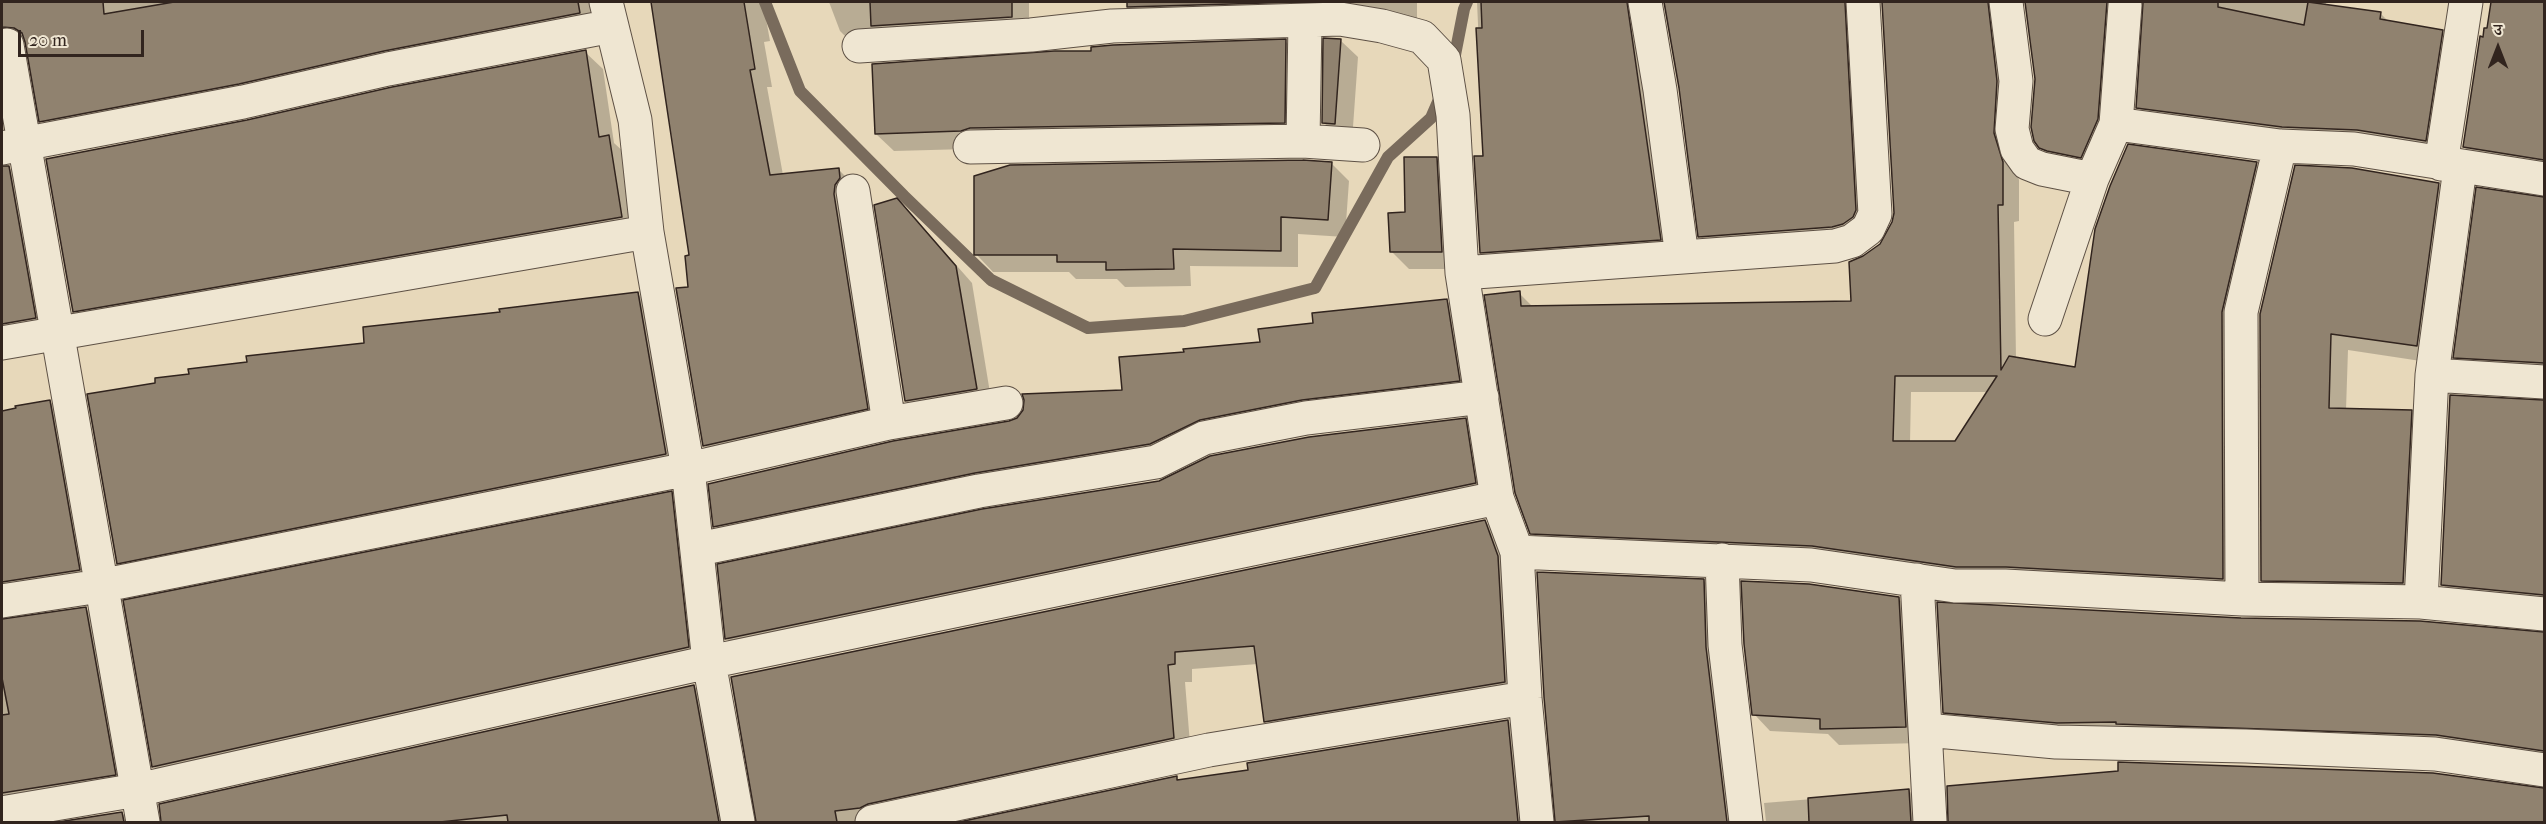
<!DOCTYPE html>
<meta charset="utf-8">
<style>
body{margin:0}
#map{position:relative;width:2546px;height:824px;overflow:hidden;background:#e7d8ba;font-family:"IM FELL French Canon","Noto Serif Devanagari",serif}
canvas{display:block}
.frame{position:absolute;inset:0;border:3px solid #31241e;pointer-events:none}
.north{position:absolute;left:2468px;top:18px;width:60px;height:60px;-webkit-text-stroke:4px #efe6d2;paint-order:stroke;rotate:0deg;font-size:16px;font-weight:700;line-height:24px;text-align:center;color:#31241e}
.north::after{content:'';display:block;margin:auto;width:21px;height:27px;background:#31241e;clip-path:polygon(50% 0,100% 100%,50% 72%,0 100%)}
.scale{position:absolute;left:18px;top:30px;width:126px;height:27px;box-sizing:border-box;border:3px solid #31241e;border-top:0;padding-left:8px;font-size:18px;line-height:21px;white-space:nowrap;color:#31241e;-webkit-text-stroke:4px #efe6d2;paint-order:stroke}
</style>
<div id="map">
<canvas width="2546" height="824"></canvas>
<div class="frame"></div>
<div class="north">उ</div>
<div class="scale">20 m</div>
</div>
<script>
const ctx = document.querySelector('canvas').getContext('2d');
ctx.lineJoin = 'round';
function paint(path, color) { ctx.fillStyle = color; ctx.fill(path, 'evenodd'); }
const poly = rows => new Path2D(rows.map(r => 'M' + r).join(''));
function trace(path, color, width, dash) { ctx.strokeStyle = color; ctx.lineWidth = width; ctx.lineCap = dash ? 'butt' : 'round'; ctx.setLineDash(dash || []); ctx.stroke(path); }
paint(poly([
 [2,2,598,2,604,28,58,138,41,121,27,44,21,43,19,146,2,158],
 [653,2,763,2,770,41,764,42,772,87,767,87,783,175,838,169,856,187,884,426,722,463,705,446,690,288,691,256],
 [829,2,1029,2,1029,34,858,49,840,31],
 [1128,2,1417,2,1417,18,1146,23,1128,6],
 [1477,2,1658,2,1677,257,1498,269,1481,252,1484,158],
 [1665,2,1860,2,1873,228,1717,254,1700,236,1680,87],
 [1883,2,2016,2,2010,151,2019,180,2019,221,2014,222,2016,359,2076,369,2256,163,2273,180,2238,329,2239,595,1549,550,1532,533,1519,293,1534,308,1852,303,1864,258,1881,245,1893,222,1895,214],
 [1911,392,1988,392,1956,443,1910,443],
 [2026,2,2326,2,2326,6,2381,14,2389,22,2442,31,2459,48,2442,157,2154,124,2138,107,2144,2,2134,4,2098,174,2058,164,2040,147,2036,79],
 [2492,2,2544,2,2544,174,2482,164,2464,147,2484,39,2489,30],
 [1340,40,1358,57,1352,141,1341,140,1324,123],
 [1285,41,1303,58,1301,140,894,151,876,134,1092,53],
 [585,52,603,69,614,143,626,154,639,234,92,329,74,311,247,122],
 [1436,158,1454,176,1459,269,1409,269,1391,251,1407,213],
 [1331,163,1349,181,1345,237,1298,234,1298,267,1190,266,1191,286,1125,287,1117,279,1076,279,1069,272,993,272,976,254],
 [2,167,8,167,26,184,52,335,2,356],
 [2296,167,2438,184,2456,201,2434,363,2348,350,2346,410,2411,411,2428,429,2420,600,2280,597,2262,580],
 [2542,199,2544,199,2544,379,2473,375,2455,357],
 [913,216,972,283,992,405,922,417,906,401],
 [638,294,655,312,683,471,136,580,118,563,157,384,190,375,248,364,366,344,501,313],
 [1446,300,1464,318,1476,398,732,543,715,526,1010,423,1124,392,1315,324],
 [2451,396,2544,402,2544,611,2460,602,2442,584],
 [50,402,67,420,97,588,2,617,2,411],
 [1465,419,1483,437,1492,500,744,656,727,639,719,566,1159,482],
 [671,493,689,510,705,665,171,784,154,767,125,602],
 [1485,521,1502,539,1522,700,1283,739,1266,721,1258,664,1192,669,1192,682,1185,682,1191,756,883,822,758,822,758,819],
 [1703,580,1721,598,1742,822,1557,822],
 [1898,598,1915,615,1922,743,1839,745,1828,734,1770,731,1754,714],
 [86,609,104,626,133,792,2,822,2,621],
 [2542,634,2544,634,2544,766,1962,730,1944,712],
 [694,686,711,704,733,822,162,822,161,805],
 [1508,721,1526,739,1534,822,967,822,1176,778,1179,781,1250,772],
 [2541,790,2544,790,2544,822,1950,822],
 [1909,791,1927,808,1927,822,1766,822,1764,803],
 [122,813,131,822,67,822]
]), '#0003');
trace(poly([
 [765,2,800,91,904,196,991,280,1088,328,1184,321,1315,288,1388,157,1431,118,1441,95],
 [1453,65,1464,9,1467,2]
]), '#796b5c', 12);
const building = poly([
 [2,2,103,2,104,14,174,2,578,2,580,13,384,51,239,84,39,122,25,42,22,33,14,28,2,27,2,2],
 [651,2,744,2,755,69,750,70,770,175,839,168,840,178,835,185,834,194,868,409,703,446,676,288,688,287,685,256,689,255,651,2],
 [870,2,1012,2,1012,17,871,26,870,2],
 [1127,2,1299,2,1127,7,1127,2],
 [1481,2,1627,2,1661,240,1480,253,1474,156,1483,156,1476,28,1482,28,1481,2],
 [1664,2,1845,2,1856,210,1853,217,1843,224,1832,227,1698,237,1679,88,1664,2],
 [1882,2,1988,2,1997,81,1994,133,2003,162,2003,205,1998,205,2001,370,2009,356,2075,367,2095,229,2110,186,2128,144,2257,162,2222,312,2223,579,2006,567,1956,567,1812,546,1530,534,1515,493,1484,295,1520,291,1521,306,1851,301,1849,262,1863,256,1880,244,1892,222,1894,213,1882,2],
 [1895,376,1997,376,1955,441,1893,441,1895,376],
 [2025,2,2107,2,2098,119,2081,158,2047,151,2039,148,2034,141,2031,127,2035,79,2025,2],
 [2143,2,2218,2,2218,7,2304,25,2308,2,2381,12,2380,19,2443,30,2426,141,2357,130,2282,127,2136,108,2143,2],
 [2491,2,2544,2,2544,160,2463,147,2480,36,2483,37,2484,28,2487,28,2491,2],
 [1323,38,1341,39,1335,124,1322,123,1323,38],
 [1286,39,1285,123,970,128,961,131,875,134,872,64,1054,51,1091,51,1091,47,1113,45,1286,39],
 [586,50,599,137,609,135,622,217,73,312,46,159,247,120,392,87,586,50],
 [1404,157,1437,157,1442,252,1390,252,1388,213,1405,212,1404,157],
 [1303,160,1332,162,1328,220,1281,217,1281,251,1173,249,1174,269,1106,270,1106,262,1057,262,1057,255,974,255,974,176,1010,165,1303,160],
 [2295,165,2352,168,2439,183,2417,346,2331,334,2329,408,2412,410,2403,583,2261,581,2260,314,2295,165],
 [2,166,9,166,36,318,2,324,2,166],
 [2476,187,2544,197,2544,363,2453,358,2476,187],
 [897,198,956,266,977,389,905,401,874,205,897,198],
 [638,292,666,454,117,564,87,394,155,383,155,378,189,374,188,369,247,362,246,356,364,343,363,327,500,312,499,309,638,292],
 [1447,299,1460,381,1302,400,1200,420,1150,444,975,473,713,527,708,484,893,441,1009,421,1017,418,1023,410,1024,400,1022,394,1122,390,1119,357,1184,352,1183,349,1260,342,1258,329,1313,323,1312,313,1447,299],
 [2450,395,2544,400,2544,595,2441,585,2450,395],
 [50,400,80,570,2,582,2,411,16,408,15,406,50,400],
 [1466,418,1476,483,725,639,717,564,982,509,1159,481,1210,456,1309,437,1466,418],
 [672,491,689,647,152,767,123,600,672,491],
 [1485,520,1498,556,1505,682,1264,722,1254,646,1175,652,1175,664,1168,665,1174,738,868,804,860,808,835,811,837,822,756,822,731,677,1485,520],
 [1537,572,1704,579,1706,647,1727,822,1649,822,1649,816,1555,822,1544,697,1537,572],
 [1741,581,1809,584,1899,597,1906,727,1820,729,1820,719,1752,715,1744,644,1741,581],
 [1937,602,2241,618,2420,621,2544,632,2544,751,2436,735,2116,724,2116,722,2057,723,1943,713,1937,602],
 [86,607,116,775,2,793,2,715,9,714,2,678,2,619,86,607],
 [694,685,719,822,508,822,507,815,440,822,161,822,159,804,694,685],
 [1508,720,1518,822,959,822,1177,776,1177,780,1248,770,1247,763,1508,720],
 [2118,762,2433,773,2544,788,2544,822,1948,822,1947,786,2118,771,2118,762],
 [1909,789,1911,822,1809,822,1808,798,1909,789],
 [122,812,124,822,58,822,122,812]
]);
paint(building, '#90826f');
trace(building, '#31241e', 1.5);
const minor = poly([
 [606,2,635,120,647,232,688,469,709,662,738,822],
 [1645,2,1660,90,1682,257],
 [2006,2,2016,81,2012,129,2017,149,2027,163,2042,169,2092,179],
 [7,45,143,822],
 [859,46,1031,35,1112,26,1340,19,1382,26,1422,37,1444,60,1453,115,1462,273,1497,498,1517,552,1525,698,1537,822],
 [2116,124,2280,146,2354,149,2544,179],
 [1303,141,1305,21],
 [970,147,1303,141,1363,145],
 [2,148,243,102,388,69,612,26],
 [2441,164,2466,2],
 [853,191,889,423],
 [1462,273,1835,246,1852,241,1868,229,1875,214,1863,2],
 [2045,319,2092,179,2116,124,2125,5],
 [2,343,647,232],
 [2432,375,2544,382],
 [699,549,979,491,1156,462,1204,438,1306,418,1482,397],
 [1517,552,1811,565,1955,586,2005,586,2242,599,2421,602,2544,614],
 [1722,560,1725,645,1746,822],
 [1917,580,1930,822],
 [2242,599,2241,312,2280,146],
 [2,601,100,586,688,469,889,423,1006,403],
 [2421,602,2432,375,2460,168],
 [1926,730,2056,742,2246,746,2435,754,2544,770],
 [2,813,137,790,709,662,1497,498],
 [872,822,1209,750,1525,698]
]);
trace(minor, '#5e5145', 35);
trace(minor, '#efe6d2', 33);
</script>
